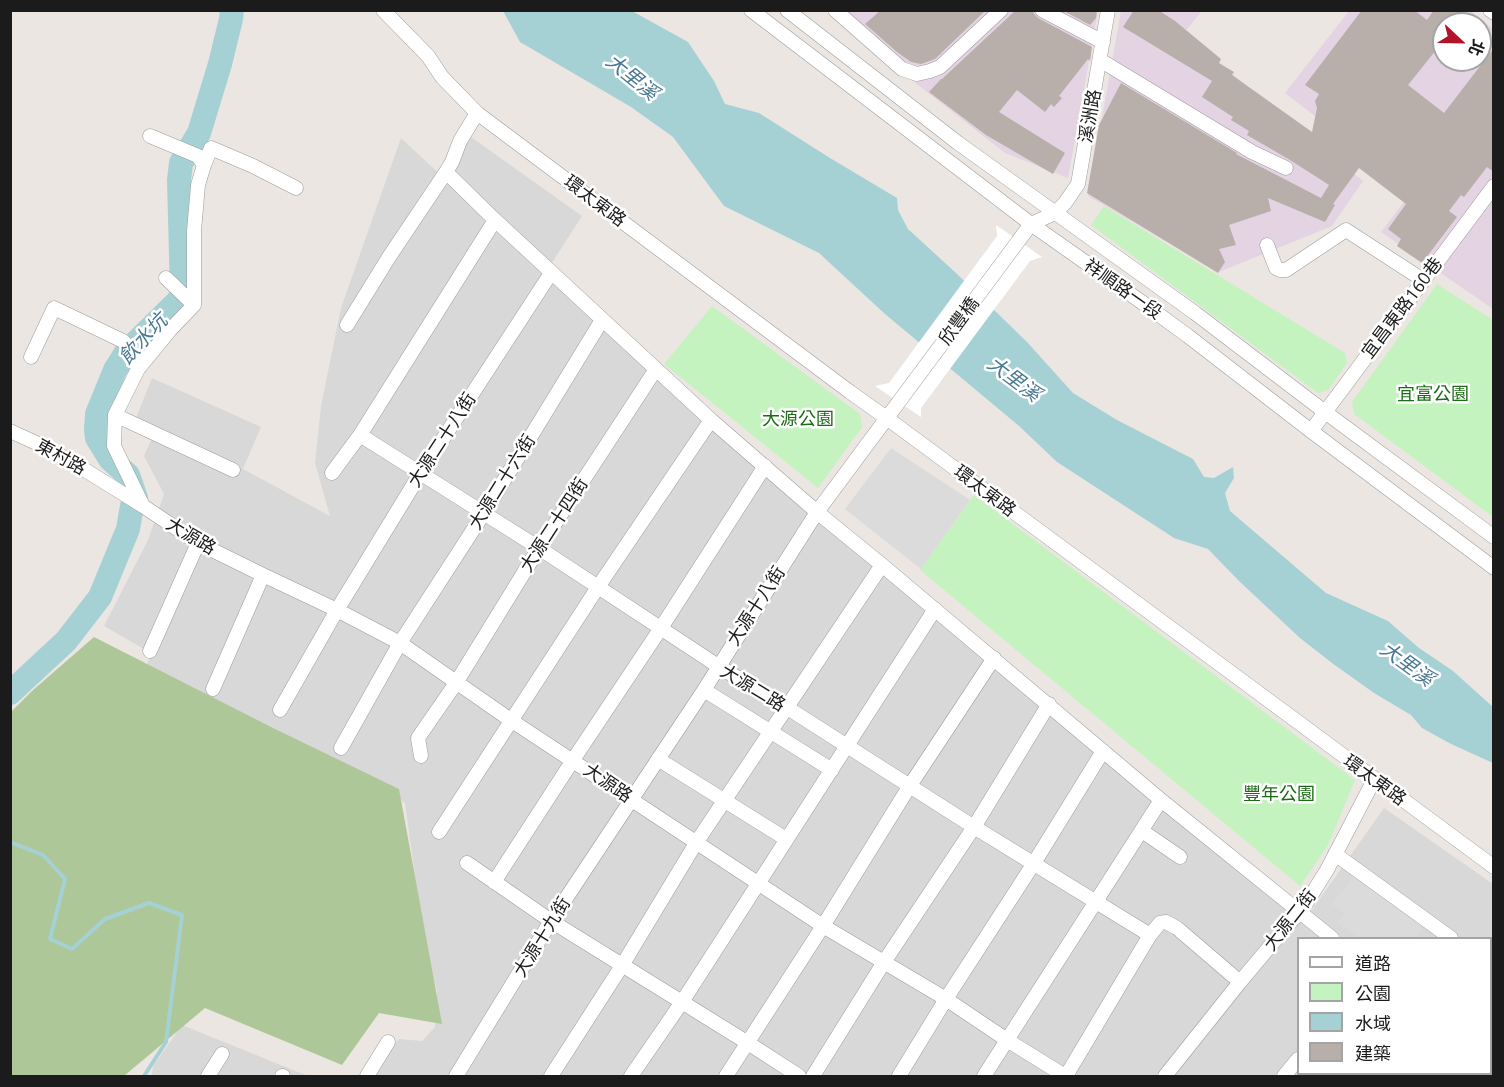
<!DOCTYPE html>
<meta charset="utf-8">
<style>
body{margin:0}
#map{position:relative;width:1504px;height:1087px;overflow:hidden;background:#ebe6e1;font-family:Ubuntu,"Noto Sans TC",sans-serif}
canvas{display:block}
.frame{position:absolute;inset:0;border:12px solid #1b1b1b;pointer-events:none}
.legend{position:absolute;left:1297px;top:937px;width:195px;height:138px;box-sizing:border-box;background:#fff;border:2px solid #a4a4a4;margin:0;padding:8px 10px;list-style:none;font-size:18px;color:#1b1b1b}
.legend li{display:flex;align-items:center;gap:12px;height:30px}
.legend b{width:30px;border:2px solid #a4a4a4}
.north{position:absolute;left:1432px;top:12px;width:60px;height:60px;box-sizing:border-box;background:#fff;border:2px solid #a4a4a4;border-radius:50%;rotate:112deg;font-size:16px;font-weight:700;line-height:24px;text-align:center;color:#1b1b1b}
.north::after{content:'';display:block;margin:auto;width:21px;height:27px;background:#b21329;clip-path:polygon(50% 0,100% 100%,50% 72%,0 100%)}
</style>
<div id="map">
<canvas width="1504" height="1087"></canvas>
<div class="frame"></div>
<ul class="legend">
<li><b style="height:8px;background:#fff"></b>道路</li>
<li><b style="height:16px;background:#c4f3c0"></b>公園</li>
<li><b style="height:16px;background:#a5d1d5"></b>水域</li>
<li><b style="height:16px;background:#b8afab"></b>建築</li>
</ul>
<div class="north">北</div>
</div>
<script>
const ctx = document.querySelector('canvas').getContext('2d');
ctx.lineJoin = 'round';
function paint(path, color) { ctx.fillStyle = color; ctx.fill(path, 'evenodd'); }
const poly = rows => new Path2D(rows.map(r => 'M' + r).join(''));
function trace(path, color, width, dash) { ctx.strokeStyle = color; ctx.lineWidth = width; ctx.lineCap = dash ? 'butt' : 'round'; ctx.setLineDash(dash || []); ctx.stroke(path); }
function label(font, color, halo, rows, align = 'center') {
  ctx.font = font + ' Ubuntu,"Noto Sans TC",sans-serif'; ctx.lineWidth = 5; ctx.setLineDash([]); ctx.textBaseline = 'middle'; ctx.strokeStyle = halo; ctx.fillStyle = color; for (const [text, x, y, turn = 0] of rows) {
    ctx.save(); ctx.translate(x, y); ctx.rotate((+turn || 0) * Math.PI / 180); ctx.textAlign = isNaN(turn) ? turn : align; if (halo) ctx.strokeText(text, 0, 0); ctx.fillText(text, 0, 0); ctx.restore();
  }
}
paint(poly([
 [471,137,582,216,550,266,817,507,1307,917,1384,808,1493,884,1493,978,1491,976,1490,938,1298,938,1298,1074,1432,1074,1432,1076,367,1076,399,1039,422,1041,435,1027,437,991,424,943,405,803,383,787,143,676,151,653,104,626,148,540,164,494,144,456,156,429,136,418,152,378,261,427,243,469,330,516,315,463,321,406,341,308,401,138,446,180],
 [182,1025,308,1076,152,1076,153,1066]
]), '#d9d8d8');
paint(poly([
 [830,11,1098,11,1068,178,1005,153,890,63],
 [1121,11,1202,11,1183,34,1363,181,1332,226,1219,272,1088,196],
 [1349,11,1471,11,1493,29,1493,309,1381,232,1404,202,1333,130,1285,93],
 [1444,24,1480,24,1480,60,1444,60]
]), '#e4d3e3');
paint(poly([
 [94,637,273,728,399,789,442,1024,379,1013,342,1065,205,1008,124,1076,11,1076,11,712,32,691]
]), '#adc799');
paint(poly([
 [1104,206,1345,353,1347,363,1328,390,1318,393,1091,225],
 [1437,284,1493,320,1493,517,1354,414,1352,402],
 [712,306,860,414,862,427,818,488,664,364],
 [974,495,1355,780,1328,845,1300,886,920,570]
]), '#c4f3c0');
paint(poly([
 [891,448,970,500,921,569,845,509],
 [1355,874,1420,919,1421,930,1415,938,1359,938,1337,922,1344,914,1332,904]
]), '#dbdbdb');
paint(poly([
 [503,11,632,11,688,42,714,81,725,104,759,113,830,158,897,198,898,210,908,229,956,273,1027,342,1073,393,1117,420,1193,459,1204,477,1214,478,1233,467,1234,478,1225,493,1230,511,1326,593,1388,621,1419,648,1453,671,1493,707,1493,763,1451,744,1422,728,1411,715,1374,693,1332,663,1300,638,1239,581,1208,549,1174,538,1057,462,1019,426,885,314,819,253,724,206,673,137,631,107,520,42]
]), '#a5d1d5');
paint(poly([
 [996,225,1042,257,1030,261,921,408,921,417,875,386,889,383,997,236]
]), '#fff');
trace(poly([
 [10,842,43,855,65,879,50,939,72,949,105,919,149,903,182,915,166,1042,144,1076]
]), '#a5d1d5', 4);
trace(poly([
 [10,693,66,641,100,597,128,529,132,506,136,498,128,475,110,459,97,438,96,429,97,414,115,370,127,351,179,300,182,293,179,180,181,163,199,133,220,64,231,19,232,10]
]), '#a5d1d5', 24);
paint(poly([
 [881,10,986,10,935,59,921,64,911,62,897,52,865,24],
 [1016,10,1033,10,1034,14,1038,18,1092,47,1090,61,1088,59,1059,96,1062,98,1054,107,1051,104,1045,112,1017,90,999,112,1065,153,1053,174,986,135,929,92,941,79,942,79],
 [1062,10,1097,10,1096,18,1090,25],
 [1134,10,1158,10,1175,21,1221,59,1219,63,1234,72,1232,75,1312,132,1317,108,1315,101,1319,94,1305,85,1362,10,1414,10,1427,20,1434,10,1458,10,1464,15,1457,24,1444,24,1444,40,1408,85,1444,113,1494,48,1494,172,1487,167,1464,197,1461,195,1449,211,1457,217,1422,263,1397,246,1401,239,1388,229,1406,204,1359,168,1333,204,1335,205,1325,222,1268,198,1271,211,1229,225,1236,245,1219,249,1225,262,1218,273,1087,193,1099,125,1121,83,1237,153,1236,154,1321,198,1329,185,1290,160,1247,135,1249,131,1231,120,1233,117,1202,97,1212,81,1123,27]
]), '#b8afab');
const minor = poly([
 [383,10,428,56,442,77,477,113],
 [751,10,1031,224,1136,298,1188,336,1311,431,1494,568],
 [787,10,958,143,1195,313,1325,412,1494,537],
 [835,10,902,69,917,74,930,71,940,67,1001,10],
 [1042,10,1103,42],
 [1490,10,1494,13],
 [1100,60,1252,152,1286,168],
 [150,136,198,156,204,165],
 [446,172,495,220,711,420,817,512,882,565,1161,800,1332,938],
 [1267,245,1276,268,1280,270,1286,270,1346,230,1423,280],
 [166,278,194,305],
 [347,325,389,257,446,172,452,162,460,141,477,113,850,392,888,419,1494,867],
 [31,357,54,308,123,341,136,357,138,369],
 [115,415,233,470],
 [10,431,45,447,85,470,143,506,198,543,263,575,337,610,400,643,512,721,823,926,946,999,1007,1040,1065,1076],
 [1311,431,1494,186],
 [360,435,539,548,718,666,786,707,974,827,1150,935],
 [332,473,360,435,495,220],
 [143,506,114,446,115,415,138,369,170,330,194,305,194,231,198,185,204,165,211,148,253,166,296,188],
 [150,651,198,543],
 [213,689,263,575],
 [704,690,832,770],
 [280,710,337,610,420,474,551,273],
 [341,748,400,643,484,513,602,320],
 [421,756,418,738,456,683,539,548,656,369],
 [658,759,786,839],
 [1142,831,1180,857],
 [439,832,598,587,711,420],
 [1335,854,1451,938],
 [467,863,551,921,748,1043,799,1076],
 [494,882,573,760,661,628,765,466],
 [1490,967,1494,969],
 [208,1076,222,1054],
 [282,1076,283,1076],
 [367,1076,388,1042],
 [456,1076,551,921,704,690,817,512,1031,224,1055,213,1065,203,1078,184,1108,10],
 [551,1076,623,964,696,843,882,565],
 [631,1076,682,1002,935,609],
 [726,1076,823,926,909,787,994,658],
 [813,1076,884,962,974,827,1049,704],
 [899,1076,946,999,1034,863,1103,751],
 [984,1076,1161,800],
 [1066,1076,1150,935,1160,923,1166,922,1177,928,1240,982],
 [1165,1076,1240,982,1292,920,1300,913,1327,870,1374,780],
 [1284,1076,1298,1059],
 [1392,1076,1395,1074],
 [1440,1076,1440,1074]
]);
trace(minor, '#9c9c9c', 15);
trace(minor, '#fff', 14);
label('18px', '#1b1b1b', '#fff', [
 ["溪洲路",1090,116,-80],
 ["環太東路",595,201,37],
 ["祥順路一段",1123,289,35],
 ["宜昌東路160巷",1402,308,-53],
 ["欣豐橋",959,321,-54],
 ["大源二十八街",442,440,-57],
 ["東村路",61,457,29],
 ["大源二十六街",502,482,-58],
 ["環太東路",985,491,37],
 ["大源二十四街",554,525,-57],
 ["大源路",191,536,31],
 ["大源十八街",756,606,-57],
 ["大源二路",753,688,31],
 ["環太東路",1375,780,36],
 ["大源路",608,783,34],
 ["大源二街",1290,920,-52],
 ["大源十九街",542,937,-58]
]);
label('18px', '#1a6c15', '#fff', [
 ["宜富公園",1433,394],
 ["大源公園",798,419],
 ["豐年公園",1279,794]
]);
label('italic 20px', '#4b7892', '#fff', [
 ["大里溪",632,77,39],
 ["飲水坑",143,339,-47],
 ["大里溪",1014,379,37],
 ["大里溪",1407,664,36]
]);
</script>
